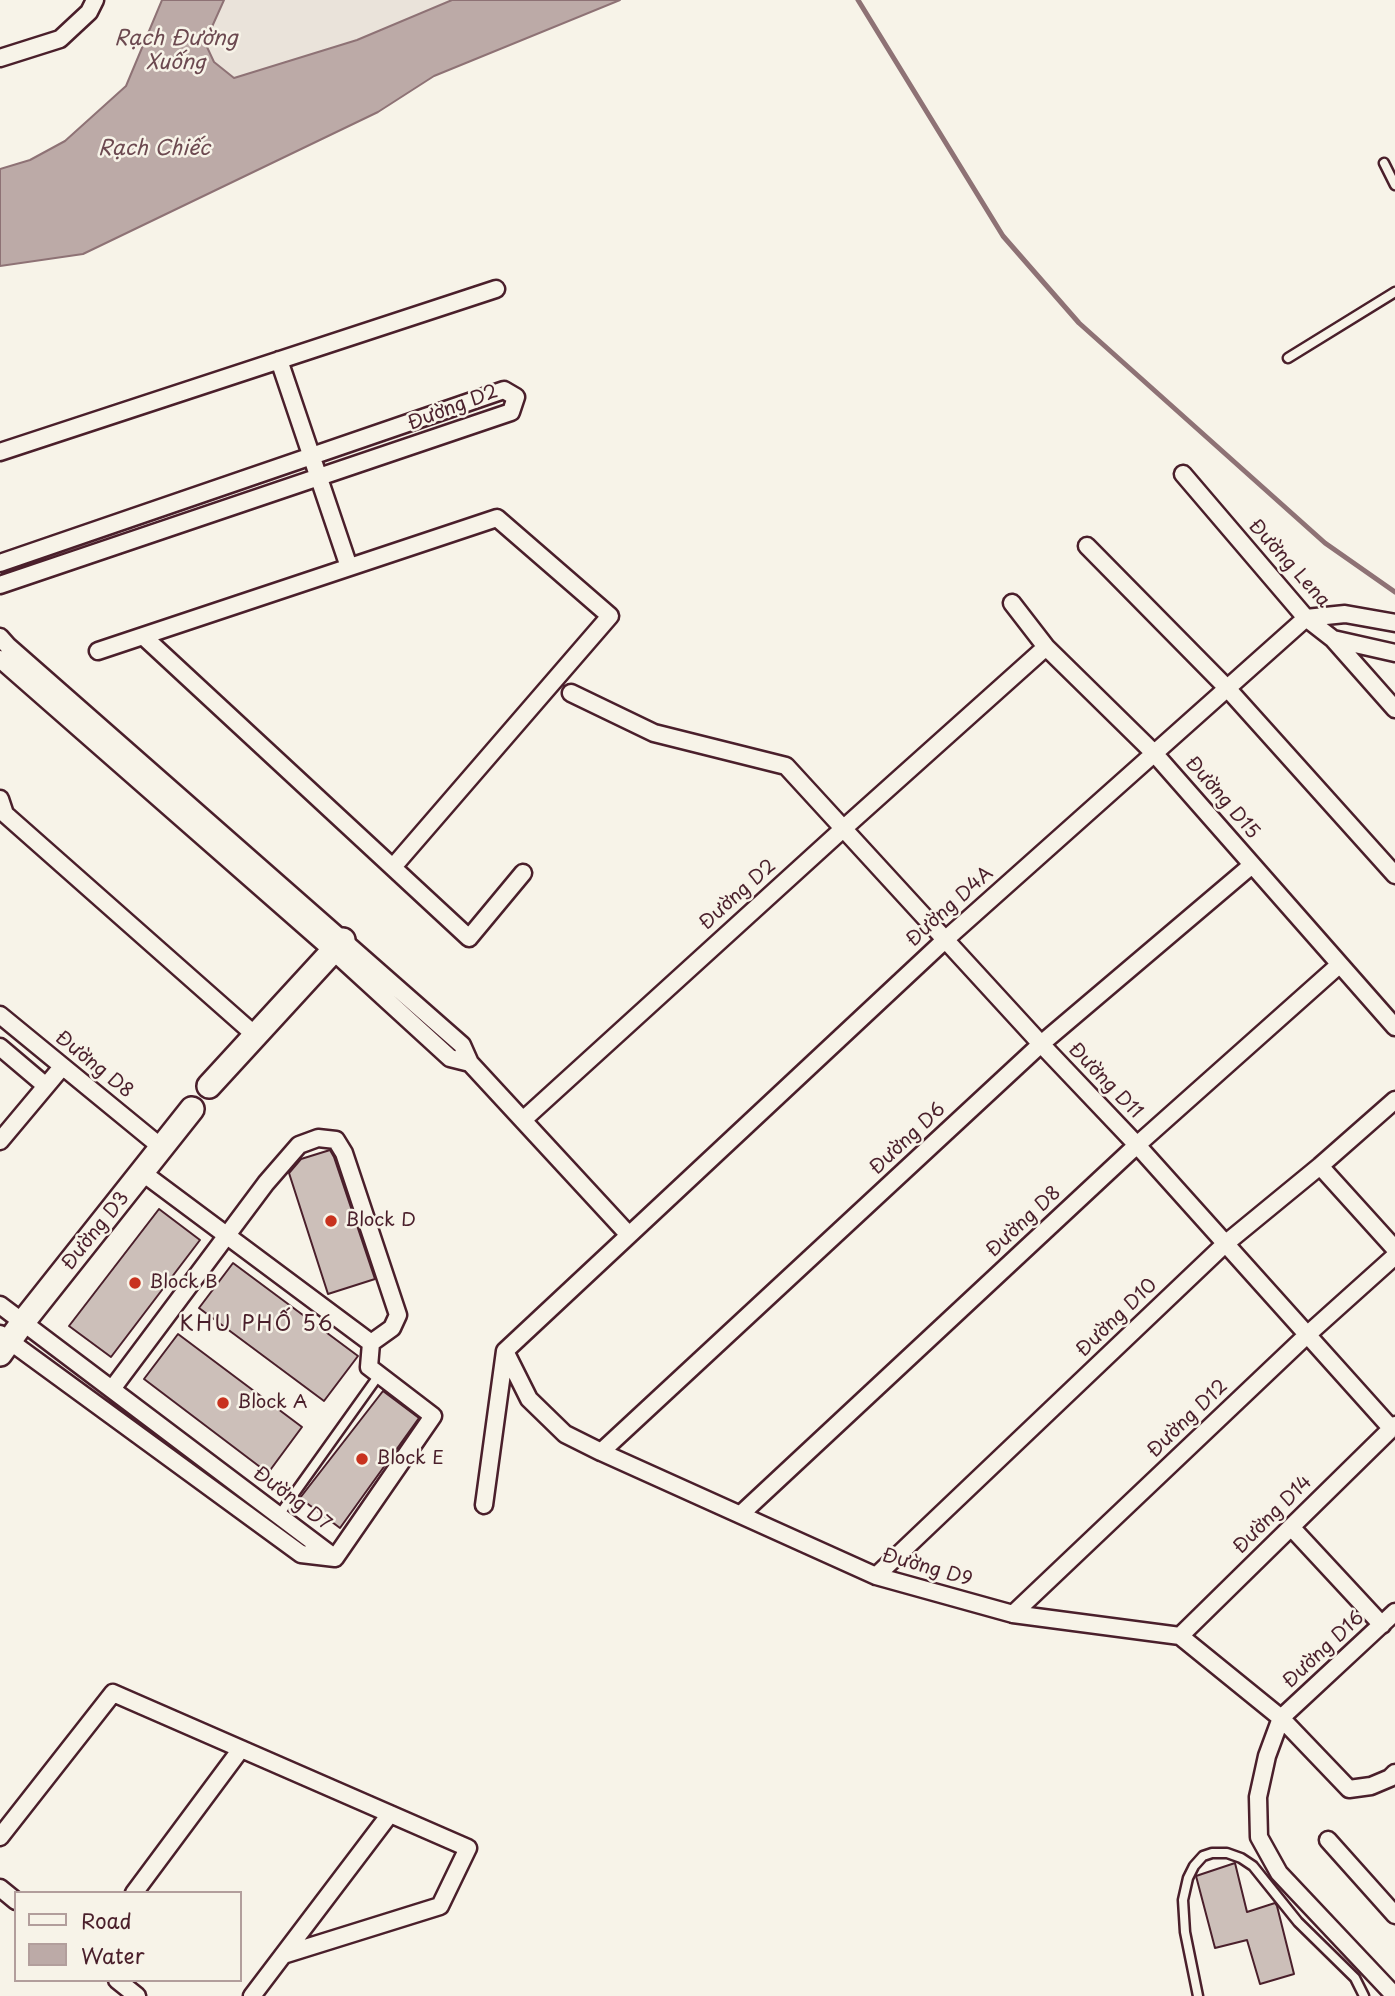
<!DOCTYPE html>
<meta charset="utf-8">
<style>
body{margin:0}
#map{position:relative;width:1395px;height:1996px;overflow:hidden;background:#f7f3e8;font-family:"Playpen Sans",sans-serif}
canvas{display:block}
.legend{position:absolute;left:14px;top:1891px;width:228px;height:91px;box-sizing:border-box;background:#f7f3e8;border:2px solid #b29e9c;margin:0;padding:9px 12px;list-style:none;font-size:21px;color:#4a1f2b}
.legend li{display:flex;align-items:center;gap:14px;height:35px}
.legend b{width:35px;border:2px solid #b29e9c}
</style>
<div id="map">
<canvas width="1395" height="1996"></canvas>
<ul class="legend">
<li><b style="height:9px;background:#f7f3e8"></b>Road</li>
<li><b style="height:19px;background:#bcaaa7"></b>Water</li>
</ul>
</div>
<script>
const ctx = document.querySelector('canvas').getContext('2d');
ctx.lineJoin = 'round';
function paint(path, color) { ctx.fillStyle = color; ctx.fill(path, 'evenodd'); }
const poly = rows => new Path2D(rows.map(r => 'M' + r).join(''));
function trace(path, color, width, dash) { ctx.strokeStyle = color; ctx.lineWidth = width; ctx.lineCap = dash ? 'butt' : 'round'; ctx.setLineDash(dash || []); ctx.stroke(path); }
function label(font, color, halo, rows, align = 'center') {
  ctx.font = font + ' "Playpen Sans",sans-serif'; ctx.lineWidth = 5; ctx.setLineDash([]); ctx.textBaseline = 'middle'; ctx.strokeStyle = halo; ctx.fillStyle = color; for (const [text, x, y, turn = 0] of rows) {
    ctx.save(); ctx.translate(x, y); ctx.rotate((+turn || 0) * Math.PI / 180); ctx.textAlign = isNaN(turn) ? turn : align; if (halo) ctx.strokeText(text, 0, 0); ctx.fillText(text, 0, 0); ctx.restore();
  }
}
paint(poly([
 [224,0,452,0,357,40,234,78,214,62,207,47,211,29]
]), '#eae3da');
const water = poly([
 [162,0,224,0,211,29,207,47,214,62,234,78,357,40,452,0,620,0,434,76,378,112,83,254,0,266,0,169,30,160,65,141,126,86,162,0]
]);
paint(water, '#bcaaa7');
trace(water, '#8e7275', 2);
trace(poly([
 [858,0,1003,236,1079,323,1325,543,1395,592]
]), '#8e7275', 5);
const building = poly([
 [330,1150,334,1157,375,1279,328,1294,289,1173,301,1159,330,1150],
 [159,1209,200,1240,111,1357,69,1326,159,1209],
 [233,1263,358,1356,324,1401,199,1308,233,1263],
 [178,1334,302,1427,268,1473,144,1379,178,1334],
 [383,1391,419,1418,340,1528,300,1498,383,1391],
 [1235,1863,1247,1912,1275,1903,1277,1906,1294,1974,1260,1984,1247,1940,1215,1948,1196,1876,1235,1863]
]);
paint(building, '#ccbfb9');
trace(building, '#4a1f2b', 2);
const lane = poly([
 [1384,163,1395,185],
 [1288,358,1395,292],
 [279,1515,379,1375],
 [1198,1996,1185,1932,1183,1900,1188,1878,1194,1866,1203,1856,1212,1853,1227,1853,1241,1858,1253,1866,1298,1922,1355,1978,1364,1996]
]);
const street = poly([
 [0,58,60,39,89,12,95,0],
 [279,360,349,567],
 [0,452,496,289],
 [1183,474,1306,618,1333,639,1395,709],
 [1087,546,1227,688,1395,875],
 [0,563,504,390,516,397,511,412,0,585],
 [1012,603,1046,647,1154,753,1395,1027],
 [1306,618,1345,614,1395,623],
 [143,636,469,938,523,873],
 [0,637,8,646,462,1045,470,1063,628,1234],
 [1333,639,1395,653],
 [98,651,497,518,610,616,393,867],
 [0,659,333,951,450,1058,470,1063],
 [571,693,654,733,786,766,1041,1044,1137,1145,1391,1428],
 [0,799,5,814,255,1035],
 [0,1015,161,1147],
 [0,1047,46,1086],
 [523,1120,844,828,1046,647],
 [0,1141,62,1067],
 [1320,1166,1395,1249],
 [143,1173,371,1343,369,1367,433,1416,335,1558],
 [0,1305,335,1558],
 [0,1334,301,1554,335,1558],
 [505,1351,529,1399,565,1434,601,1452,876,1576,1013,1614,1180,1636,1281,1718,1349,1789,1371,1786,1390,1778,1395,1773],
 [112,1389,266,1183,299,1145,318,1138,336,1140,344,1153,398,1315,392,1328,371,1343],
 [601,1452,1041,1044,1252,865],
 [484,1505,505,1351,946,939,1306,618],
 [741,1514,1137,1145,1339,965],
 [1291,1527,1382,1625],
 [876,1576,1225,1244,1320,1166,1395,1100],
 [1013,1614,1307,1335,1395,1256],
 [1180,1636,1395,1425],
 [0,1837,113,1693,468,1848,440,1906,283,1955],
 [1328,1840,1395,1915],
 [0,1888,16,1901],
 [134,1893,241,1749],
 [117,1980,137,1996],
 [252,1996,390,1814],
 [1395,1996,1279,1873,1259,1837,1258,1797,1267,1756,1281,1718,1395,1612]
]);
const secondary = poly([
 [209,1086,343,940],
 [0,1354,23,1322,192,1109]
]);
trace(lane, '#4a1f2b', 13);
trace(street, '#4a1f2b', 21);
trace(secondary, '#4a1f2b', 28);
trace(lane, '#f7f3e8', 8);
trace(street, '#f7f3e8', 16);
trace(secondary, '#f7f3e8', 23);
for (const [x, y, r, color] of [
 [331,1221,7,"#c8321e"],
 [135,1283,7,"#c8321e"],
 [223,1403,7,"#c8321e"],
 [362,1459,7,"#c8321e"]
]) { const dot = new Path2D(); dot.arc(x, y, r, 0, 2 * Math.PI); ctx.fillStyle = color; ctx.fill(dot); trace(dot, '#f7f3e8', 2.5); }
label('19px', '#4a1f2b', '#f7f3e8', [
 ["Đường D2",453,408,-21],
 ["Đường Lena",1289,564,48],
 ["Đường D15",1222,798,49],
 ["Đường D2",738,895,-42],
 ["Đường D4A",950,907,-42],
 ["Đường D8",94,1065,39],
 ["Đường D11",1105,1081,46],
 ["Đường D6",908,1139,-43],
 ["Đường D8",1024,1222,-43],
 ["Đường D3",96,1231,-51],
 ["Đường D10",1117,1318,-44],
 ["Đường D12",1188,1419,-44],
 ["Đường D7",292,1499,37],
 ["Đường D14",1273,1515,-45],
 ["Đường D9",927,1568,16],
 ["Đường D16",1324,1650,-43]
]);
label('19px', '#4a1f2b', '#f7f3e8', [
 ["Block D",345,1221],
 ["Block B",149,1283],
 ["Block A",237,1403],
 ["Block E",376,1459]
], 'left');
label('italic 21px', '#6c4950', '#f7f3e8', [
 ["Rạch Đường",176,39],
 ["Xuống",176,63],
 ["Rạch Chiếc",154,149]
]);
ctx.letterSpacing = '2px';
label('21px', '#4a1f2b', '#f7f3e8', [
 ["KHU PHỐ 56",257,1325]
]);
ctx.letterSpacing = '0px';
</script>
